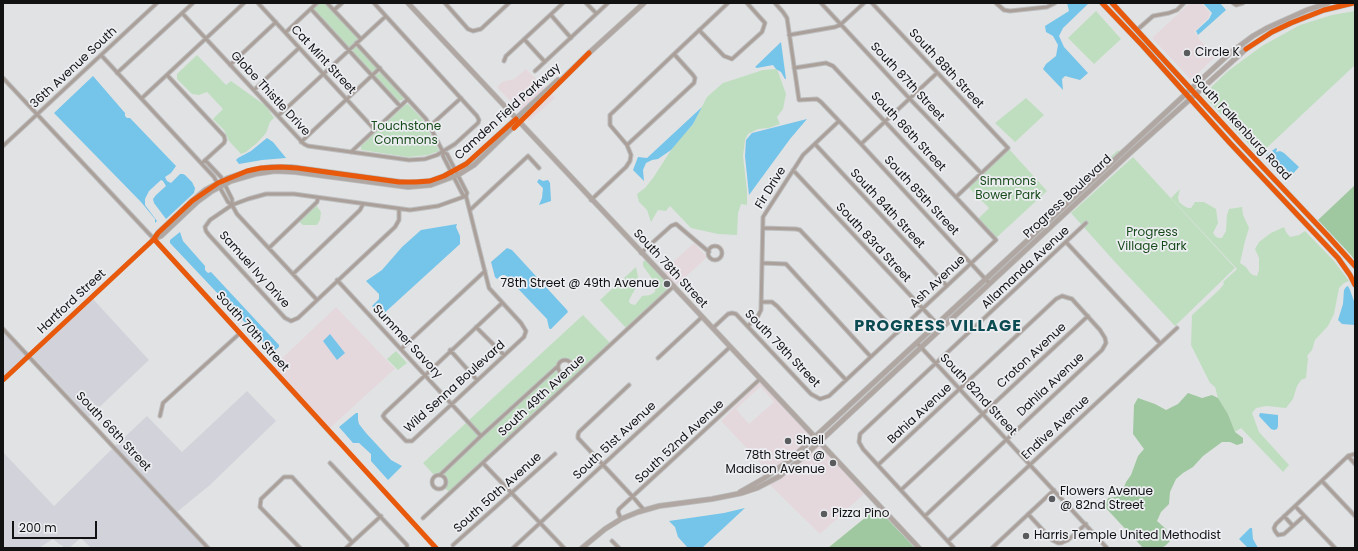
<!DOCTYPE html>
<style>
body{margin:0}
#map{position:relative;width:1358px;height:551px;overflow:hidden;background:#e1e2e3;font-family:Poppins,sans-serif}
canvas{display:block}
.frame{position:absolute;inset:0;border:4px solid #121213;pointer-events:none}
.scale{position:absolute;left:12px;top:521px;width:85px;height:18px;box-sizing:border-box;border:2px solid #121213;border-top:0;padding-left:5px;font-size:12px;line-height:14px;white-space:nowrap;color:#121213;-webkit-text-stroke:3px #edeef2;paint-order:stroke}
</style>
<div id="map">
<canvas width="1358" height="551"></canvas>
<div class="frame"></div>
<div class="scale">200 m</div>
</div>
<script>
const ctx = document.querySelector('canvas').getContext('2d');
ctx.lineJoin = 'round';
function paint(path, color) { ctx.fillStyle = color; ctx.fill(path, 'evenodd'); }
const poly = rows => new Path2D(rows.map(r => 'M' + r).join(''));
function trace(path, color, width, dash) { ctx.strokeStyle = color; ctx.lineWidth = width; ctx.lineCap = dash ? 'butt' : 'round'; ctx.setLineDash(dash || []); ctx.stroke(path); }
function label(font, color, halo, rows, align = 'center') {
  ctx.font = font + ' Poppins,sans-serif'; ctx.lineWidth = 3.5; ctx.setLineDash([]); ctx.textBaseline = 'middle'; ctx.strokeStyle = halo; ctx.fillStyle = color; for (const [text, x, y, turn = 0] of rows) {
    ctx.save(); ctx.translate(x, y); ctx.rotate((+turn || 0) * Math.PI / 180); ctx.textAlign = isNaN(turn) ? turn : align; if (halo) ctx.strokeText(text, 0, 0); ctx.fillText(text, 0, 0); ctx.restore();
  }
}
paint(poly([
 [1190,3,1201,3,1210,13,1208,18,1194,32,1199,37,1198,38,1215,57,1191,80,1152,38],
 [526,69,546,89,521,112,497,87,502,82,514,79],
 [551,93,555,98,529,121,526,118],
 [694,243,707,257,676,286,662,272],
 [336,307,395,369,390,373,329,429,275,370,274,366],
 [760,381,813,437,789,459,770,473,721,421],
 [760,387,761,387,774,402,749,424,736,409],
 [819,444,864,494,820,534,769,484]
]), '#e5d8dd');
paint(poly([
 [93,299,149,360,89,417,32,356],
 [3,330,28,356,3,380],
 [247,391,276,421,210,485,177,512,115,446,147,416,182,452],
 [113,448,206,548,91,548,81,538,69,548,63,548,63,546,59,544,53,539,39,548,3,548,3,452,54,506]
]), '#d2d3da');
paint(poly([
 [319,3,326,4,357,37,358,40,350,47,347,46,314,11,314,8],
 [1096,11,1121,39,1094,64,1068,38],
 [1355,11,1355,65,1259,155,1203,95,1228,71,1262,46,1300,25,1332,15],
 [357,46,377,68,374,72,371,72,353,52,353,49],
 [197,55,226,85,231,81,266,106,274,118,270,122,266,133,257,143,246,152,241,154,229,141,224,130,213,119,223,109,209,94,207,92,199,95,192,94,177,79,177,74],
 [777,69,786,94,783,109,777,117,780,124,769,128,758,129,748,134,745,140,743,156,747,191,747,205,741,204,738,213,737,235,718,234,691,228,670,206,666,211,658,210,651,222,647,210,639,202,637,194,645,188,653,178,675,144,693,124,707,97,723,83,763,70],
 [381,72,404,97,403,100,398,101,376,78,376,75],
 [1026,98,1044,115,1015,142,995,123],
 [408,104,423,120,439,151,428,155,408,157,361,150,361,146,405,105],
 [1009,149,1047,191,996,238,978,219,989,208,968,187],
 [1118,150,1120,152,1061,207,1059,206],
 [1133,157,1235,268,1175,326,1115,262,1071,213],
 [1180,189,1178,197,1179,202,1184,206,1188,208,1191,208,1195,202,1204,202,1216,209,1218,223,1213,233,1216,237,1219,238,1222,238,1226,231,1227,215,1229,209,1242,207,1243,215,1249,228,1245,241,1240,263,1246,267,1250,273,1253,275,1257,276,1259,270,1259,258,1255,249,1259,242,1271,233,1284,227,1286,232,1290,237,1299,235,1305,231,1334,261,1349,281,1344,283,1339,288,1334,314,1328,326,1315,340,1312,350,1307,356,1308,358,1306,378,1301,380,1297,386,1293,399,1286,408,1266,406,1256,408,1252,413,1259,432,1289,465,1283,472,1241,428,1235,432,1228,414,1218,398,1215,387,1210,383,1191,345,1192,315,1219,290,1224,284,1223,282,1237,269,1171,198],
 [316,205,321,212,320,220,317,225,303,225,299,222],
 [646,259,671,286,626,328,600,300,636,267,639,282,629,300,629,302,631,304,635,305,642,296,650,295,655,292,656,284,643,266,643,262],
 [583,315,610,343,449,492,445,488,448,484,448,479,444,474,482,437,557,370,564,375,571,373,574,368,573,363,568,358,563,358,560,360,556,366,481,434,469,420],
 [396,351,407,363,398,370,387,359],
 [467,422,479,436,440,473,434,475,423,463]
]), '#bfdec0');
paint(poly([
 [1355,185,1355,261,1351,255,1318,220],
 [1188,393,1202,398,1212,395,1218,398,1228,414,1235,432,1243,438,1243,443,1237,445,1230,442,1222,442,1203,456,1193,467,1183,473,1176,479,1170,492,1169,504,1161,512,1157,521,1166,529,1170,541,1165,546,1160,548,1143,548,1105,507,1108,498,1115,497,1123,490,1126,482,1131,475,1138,456,1144,449,1133,434,1134,405,1138,398,1155,404,1166,410,1178,404],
 [877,508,915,548,828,548]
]), '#9fc8a0');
paint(poly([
 [1067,3,1089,3,1063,28,1059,36,1064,47,1088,73,1080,80,1065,76,1062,79,1063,90,1043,69,1046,64,1056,56,1058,45,1053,36,1046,32,1045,26,1069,11],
 [1203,3,1220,3,1226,10,1198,35,1196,31,1209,19,1212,13],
 [781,42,786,79,785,79,781,72,776,69,773,65,757,68,755,67],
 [93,76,125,113,125,116,127,118,130,118,176,166,171,173,165,177,167,181,171,183,180,174,183,174,185,175,192,182,195,188,194,193,166,219,154,203,153,199,156,195,166,186,163,181,161,180,149,191,145,199,145,205,157,221,155,223,155,219,141,202,54,113],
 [702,107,693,124,671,150,658,159,652,160,646,163,643,170,644,181,633,170,638,157,647,158],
 [807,119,790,139,749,195,745,156,746,140,752,133],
 [267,138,273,142,286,158,262,160,239,164,236,160,238,158,251,151],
 [1276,148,1277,149,1276,152,1280,151,1284,153,1299,167,1290,177,1288,178,1284,174,1266,155],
 [539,179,543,181,548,180,550,183,551,201,539,205,542,198,543,188,537,182],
 [457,224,456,227,460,236,460,244,381,316,372,306,379,299,379,294,366,281,382,270,402,247,421,230],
 [180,232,183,241,205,266,205,270,208,273,211,272,279,345,279,347,273,352,170,243,170,240],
 [507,248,512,250,567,310,568,312,551,329,550,329,549,328,547,319,505,275,502,275,497,279,495,277,491,262],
 [1348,286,1350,290,1355,304,1355,325,1342,324,1338,320,1343,304,1344,290,1346,287],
 [330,334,345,353,337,360,323,341],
 [356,413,358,413,358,420,359,424,366,433,391,460,402,466,388,480,371,461,371,454,359,443,353,443,339,427],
 [1260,413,1278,415,1278,426,1277,429,1274,430,1271,429,1259,416],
 [745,508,702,548,688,548,678,537,675,527,669,521,724,513],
 [1250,528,1252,528,1253,539,1258,548,1248,548,1239,539]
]), '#75c4ea');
const street = poly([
 [258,3,375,130],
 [327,3,361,39],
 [445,3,468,29,473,31,481,29,509,3],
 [586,3,596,13],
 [775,3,783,12,787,18,799,100,817,99,821,102,861,144,989,283],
 [821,3,909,98,981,173],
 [872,3,1008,148,956,197],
 [996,3,1004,10,1010,11,1047,7,1055,3],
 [1233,3,1236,5,1243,3],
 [311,9,400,106],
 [334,10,342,3],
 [182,13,304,144,308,146,409,160,425,159,437,155,455,144,478,123,479,120,477,116,374,3],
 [551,15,571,38],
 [699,30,724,56,732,59,762,32,765,23,747,3],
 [1137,30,1153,16,1169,13,1177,10,1184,3],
 [286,32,317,3],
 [789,35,835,27,840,25,864,3],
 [524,39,545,62],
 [356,43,426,119,443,152,443,156,463,195,466,196],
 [674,54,728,3],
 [101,55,214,177,228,202,232,205,237,214,317,300],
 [504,61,506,56,563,3],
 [230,65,276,22],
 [535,71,608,3],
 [117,73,193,3],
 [167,75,224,136,225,140,224,143,202,163],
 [3,78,154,239,336,439],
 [254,90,299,48],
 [142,98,244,3],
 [278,116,386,16],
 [430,126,461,98],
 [301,142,380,68],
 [815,144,947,286],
 [861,144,937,73],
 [3,146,157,3],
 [351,152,408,99],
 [443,152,447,154,467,193,466,196,489,288,521,323,526,331,524,337,412,441,406,441,385,419,383,416,385,413,502,303],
 [205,160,221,177,232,199,232,205],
 [793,170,941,328],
 [591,200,626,167,630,161,631,155,627,145,610,125,610,115,674,54,693,75,695,78,694,83,627,145],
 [399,209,399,220,395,227,298,318,291,321,285,318,209,235,206,231,205,227,210,220,232,205,248,199,266,194,294,194,410,210,438,206,466,196],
 [470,210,528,156,539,168],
 [763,228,796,229,800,230,897,333],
 [1066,242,1160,343],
 '708 253a7 7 0 1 1 14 0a7 7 0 1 1-14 0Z',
 [269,248,317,202,318,198],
 [641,253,671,226,676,224,709,252],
 [762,263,786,264,871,357],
 [293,274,360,210,363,204],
 [337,280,481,436,441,474],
 [761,302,772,302,777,306,846,380],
 [748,326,758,316,761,310,763,217,803,155,839,121],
 [476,327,504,355],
 [713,328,728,314,732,313,736,314,811,394,820,399,829,396,996,240,833,66,826,63,794,68],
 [3,329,208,548],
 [917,343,1107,548],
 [401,349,485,271],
 [450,350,477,380],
 [658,358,702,317],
 '558 367a7 7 0 1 1 14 0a7 7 0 1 1-14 0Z',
 [3,380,154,239],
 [629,385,579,432,578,435,578,438,633,497,644,510],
 [160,416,163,403,239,334],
 [481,436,557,367],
 [1348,456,1355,464],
 [330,463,407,545,407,548],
 [483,463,564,548],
 [878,465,1056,299,1062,296,1072,299,1100,330,1105,338,1106,343,1102,350,925,516],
 '432 482a7 7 0 1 1 14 0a7 7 0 1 1-14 0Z',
 [1322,481,1355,516],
 [901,490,1088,316],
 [1295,506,1335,548],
 [1028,514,1052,540,1058,543,1061,543,1068,540,1086,524],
 [1284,516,1293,526],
 [1304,516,1284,534,1278,535,1275,531,1274,528,1276,524,1348,456,1355,454],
 [423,518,674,286],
 [621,519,618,512,619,509,760,379],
 [612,541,619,548],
 [948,541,1177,328],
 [453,545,555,454],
 [300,548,260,507,261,499,284,477,292,477,352,542],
 [346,548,381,516],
 [513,548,730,347],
 [954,548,863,449,859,442,860,434,1086,223],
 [992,548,1054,490]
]);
const secondary = poly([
 [408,3,919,548],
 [1102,3,1142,45,1230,143,1338,258,1350,275,1355,285],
 [1112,3,1242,145,1328,236,1355,266],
 [154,238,158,233,192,201,205,190,228,178,252,170,271,167,291,167,408,183,430,181,444,176,468,163,558,80],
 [154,239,161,236,197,202,212,191,231,181,255,174,275,171,295,172,408,187,431,185,458,175,474,165,589,53,644,3],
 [740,492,763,479,790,460,1229,54,1253,36,1267,28,1307,10,1328,3],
 [582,548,605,529,621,519,638,512,659,506,712,499,742,493,757,488,780,476,802,458,1130,153,1246,49,1272,32,1291,23,1324,10,1353,3]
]);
trace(street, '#bcbdbe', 5);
trace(secondary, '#bcbdbe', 6);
trace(street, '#aa9f99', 3);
trace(secondary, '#b1a7a2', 4.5);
trace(poly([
 [1102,3,1142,45,1230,143,1338,258,1350,275,1355,285],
 [1112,3,1242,145,1328,236,1355,266],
 [1246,49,1272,32,1291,23,1324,10,1353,3],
 [514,128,589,53],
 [154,239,436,548],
 [3,380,154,239,158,233,192,201,218,183,247,171,261,168,281,167,297,168,399,182,416,182,430,181,444,176,466,164,516,119]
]), '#e8590c', 5);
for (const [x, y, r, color] of [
 [1187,53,4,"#5a5b5c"],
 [667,284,4,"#5a5b5c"],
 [788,441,4,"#5a5b5c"],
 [833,463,4,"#5a5b5c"],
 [1052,499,4,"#5a5b5c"],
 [824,514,4,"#5a5b5c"],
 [1026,536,4,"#5a5b5c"]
]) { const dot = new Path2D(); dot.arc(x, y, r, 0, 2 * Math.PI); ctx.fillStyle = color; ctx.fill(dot); trace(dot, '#edeef2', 1.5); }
label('12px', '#121213', '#edeef2', [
 ["Circle K",1195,53],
 ["78th Street @ 49th Avenue",659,284,"right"],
 ["Shell",796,441],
 ["78th Street @",825,456,"right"],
 ["Madison Avenue",825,470,"right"],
 ["Flowers Avenue",1060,492],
 ["@ 82nd Street",1060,506],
 ["Pizza Pino",832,514],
 ["Harris Temple United Methodist",1034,536]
], 'left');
label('12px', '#121213', '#edeef2', [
 ["Cat Mint Street",323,60,47],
 ["36th Avenue South",74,68,-43],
 ["South 88th Street",946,69,47],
 ["South 87th Street",907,82,47],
 ["Globe Thistle Drive",270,94,47],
 ["Camden Field Parkway",508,112,-42],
 ["South Falkenburg Road",1241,128,47],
 ["South 86th Street",908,132,47],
 ["Fir Drive",771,188,-58],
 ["South 85th Street",921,196,47],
 ["Progress Boulevard",1068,197,-43],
 ["South 84th Street",887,209,47],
 ["South 83rd Street",873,243,47],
 ["Allamanda Avenue",1026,268,-43],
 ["South 78th Street",670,269,47],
 ["Samuel Ivy Drive",254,270,48],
 ["Ash Avenue",938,282,-43],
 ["Hartford Street",72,302,-43],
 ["South 70th Street",252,332,48],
 ["Summer Savory",407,342,47],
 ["South 79th Street",782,349,46],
 ["Croton Avenue",1032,356,-43],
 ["Dahlia Avenue",1051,385,-43],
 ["Wild Senna Boulevard",455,387,-42],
 ["South 82nd Street",978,395,47],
 ["South 49th Avenue",542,396,-43],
 ["Bahia Avenue",920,414,-43],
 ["Endive Avenue",1056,428,-43],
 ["South 66th Street",113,432,47],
 ["South 51st Avenue",615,441,-43],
 ["South 52nd Avenue",680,442,-43],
 ["South 50th Avenue",498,493,-42]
]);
label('12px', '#184b1b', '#edeef2', [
 ["Touchstone",406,127],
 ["Commons",406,141],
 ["Simmons",1008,182],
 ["Bower Park",1008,196],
 ["Progress",1152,233],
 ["Village Park",1152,247]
]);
ctx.letterSpacing = '1px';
label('bold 16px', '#0d4b52', '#edeef2', [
 ["PROGRESS VILLAGE",938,327]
]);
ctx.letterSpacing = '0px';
</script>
